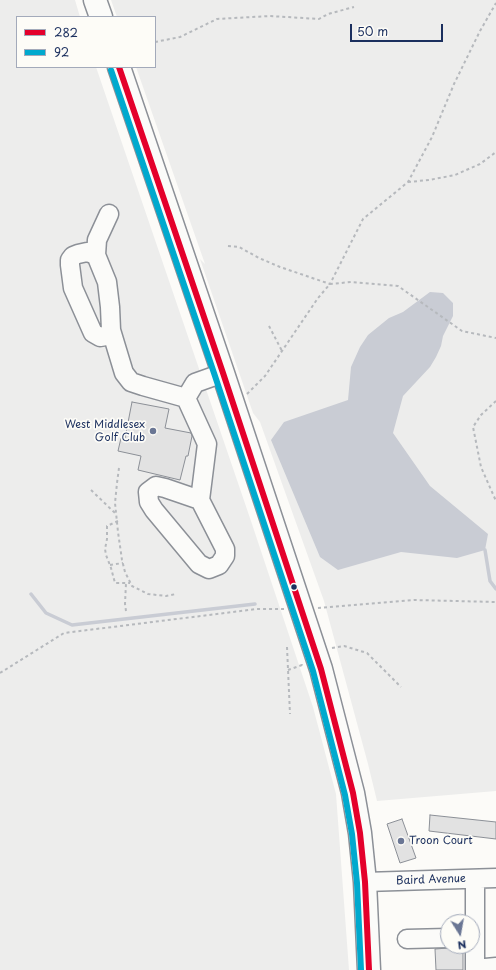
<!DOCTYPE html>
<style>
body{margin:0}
#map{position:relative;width:496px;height:970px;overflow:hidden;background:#fcfbf8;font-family:"Playpen Sans",sans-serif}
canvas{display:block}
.legend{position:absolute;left:16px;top:16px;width:140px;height:52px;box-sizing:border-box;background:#fdfcf7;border:1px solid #a3aaba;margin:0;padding:5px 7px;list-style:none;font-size:12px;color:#1b2f5e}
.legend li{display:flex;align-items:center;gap:8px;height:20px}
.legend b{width:20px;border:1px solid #a3aaba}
.north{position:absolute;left:440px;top:914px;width:40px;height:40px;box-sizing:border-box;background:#fdfcf7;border:1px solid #a3aaba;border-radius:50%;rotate:169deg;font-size:11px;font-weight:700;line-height:16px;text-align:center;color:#1b2f5e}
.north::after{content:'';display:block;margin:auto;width:14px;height:18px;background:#6a7694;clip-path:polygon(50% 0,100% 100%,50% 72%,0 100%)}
.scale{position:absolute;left:350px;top:24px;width:93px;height:18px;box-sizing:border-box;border:2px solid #1b2f5e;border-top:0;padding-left:5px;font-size:12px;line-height:14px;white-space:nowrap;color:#1b2f5e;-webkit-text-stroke:3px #fdfcf7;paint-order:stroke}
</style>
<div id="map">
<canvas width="496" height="970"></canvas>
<ul class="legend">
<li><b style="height:5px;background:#e4002b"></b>282</li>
<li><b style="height:5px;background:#00a9ce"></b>92</li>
</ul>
<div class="north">N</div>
<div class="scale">50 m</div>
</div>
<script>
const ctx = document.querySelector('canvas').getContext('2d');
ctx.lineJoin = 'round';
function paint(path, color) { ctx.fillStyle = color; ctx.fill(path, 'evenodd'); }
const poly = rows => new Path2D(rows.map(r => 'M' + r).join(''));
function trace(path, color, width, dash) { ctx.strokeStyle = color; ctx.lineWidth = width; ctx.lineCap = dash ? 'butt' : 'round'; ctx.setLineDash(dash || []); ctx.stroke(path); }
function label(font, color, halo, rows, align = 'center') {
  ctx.font = font + ' "Playpen Sans",sans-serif'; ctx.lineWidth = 3.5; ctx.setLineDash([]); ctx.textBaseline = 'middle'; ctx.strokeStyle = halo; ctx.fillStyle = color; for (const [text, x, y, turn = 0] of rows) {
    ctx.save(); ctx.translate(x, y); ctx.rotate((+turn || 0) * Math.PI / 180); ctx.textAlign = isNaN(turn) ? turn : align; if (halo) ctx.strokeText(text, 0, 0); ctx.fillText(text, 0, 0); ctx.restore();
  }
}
paint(poly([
 [0,0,75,0,80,17,17,17,17,67,96,67,252,524,313,707,336,794,349,970,0,970],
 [111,0,496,0,496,791,377,801,368,764,324,601,260,422,253,413,200,259,205,264,136,67,155,67,155,17,117,17]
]), '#ededec');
paint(poly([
 [430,292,443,293,453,303,453,316,443,336,441,346,436,357,430,367,403,396,393,433,430,486,488,534,485,550,457,558,401,552,338,570,320,557,271,440,284,422,348,400,351,367,360,347,368,335,389,318,403,312]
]), '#c9ccd4');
trace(poly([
 [485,550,490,581,496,589],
 [31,594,46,613,72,625,255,604]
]), '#c9ccd4', 3.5);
const building = poly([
 [132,402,169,409,165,428,191,433,192,436,188,456,186,456,180,480,138,470,141,456,118,451,121,438,125,438,132,402],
 [430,815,496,822,496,839,429,831,430,815],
 [402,819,416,858,400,863,387,824,402,819],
 [454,947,463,947,463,970,436,970,435,949,448,948,454,947]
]);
paint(building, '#e2e2e2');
trace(building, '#8c9097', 1);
const minor = poly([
 [109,214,97,240,96,255,107,282,110,307,111,330,124,373,131,382,143,386,186,398],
 [96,255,87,252,78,254,73,256,70,260,70,265,73,288,93,333,100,337,106,336,111,330],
 [200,500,165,488,156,486,148,492,149,502,154,510,199,564,209,569,219,565,225,556,225,549,200,500,207,444,186,398,195,383,223,373],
 [475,879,475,970],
 [365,882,496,878],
 [407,939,448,938],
 [475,969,496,967]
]);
const major = poly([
 [95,0,101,17],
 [119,67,223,373,321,669,353,793,360,833,365,882,369,970]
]);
trace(minor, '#8c9097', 21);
trace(major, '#8c9097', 25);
trace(poly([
 [155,42,180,37,217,19,270,16,319,19,328,14,354,7],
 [408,182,429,180,455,175,480,164,496,152],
 [228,246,239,247,259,258,280,267,330,284,363,219,408,182,432,137,454,84,480,31,496,3],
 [269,326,282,351],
 [247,394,265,376,318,298,330,284,351,282,398,286,462,331,496,338],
 [496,401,481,415,473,427,481,467,496,501],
 [119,468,117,483,115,503,118,532,122,560,125,572,132,586,148,594,166,596,176,594],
 [91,490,116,514],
 [118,521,107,526,107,539,105,549,106,555,111,568,115,583,130,583],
 [110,565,123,563],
 [318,608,414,600,496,602],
 [126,611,125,604,126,583],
 [287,647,290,714],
 [332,648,344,646,367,653,401,687],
 [288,670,302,665,302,666],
 [0,673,64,633,257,609,284,609]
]), '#b6b9bd', 2, [3, 3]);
trace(minor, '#fbfbf9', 18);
trace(major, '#fbfbf9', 22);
trace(poly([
 [119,67,223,373,321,669,353,793,360,833,365,882,369,970]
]), '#e4002b', 6);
trace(poly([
 [111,70,215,376,313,671,345,795,352,834,357,883,361,970]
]), '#00a9ce', 6);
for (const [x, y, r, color] of [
 [153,431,4,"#6a7694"],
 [294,587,3.5,"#1b2f5e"],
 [401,841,4,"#6a7694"]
]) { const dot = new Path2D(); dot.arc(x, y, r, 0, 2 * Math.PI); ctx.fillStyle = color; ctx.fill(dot); trace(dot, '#fdfcf7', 1.5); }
label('11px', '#1b2f5e', '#fdfcf7', [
 ["West Middlesex",145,425],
 ["Golf Club",145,438],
 ["Troon Court",409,841,"left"]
], 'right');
label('11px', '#1b2f5e', '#fdfcf7', [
 ["Baird Avenue",431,880,-2]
]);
</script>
